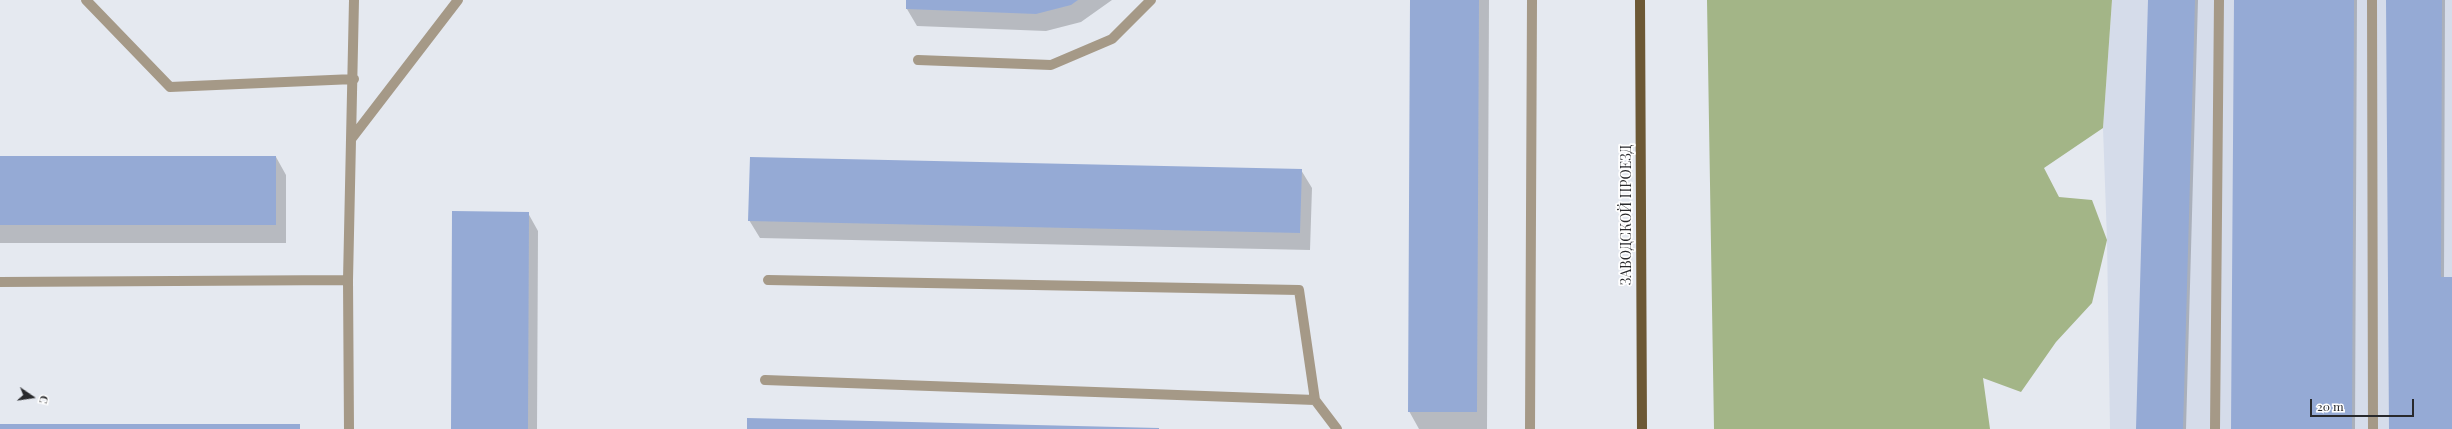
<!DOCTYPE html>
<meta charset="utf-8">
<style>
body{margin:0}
#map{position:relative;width:2452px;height:429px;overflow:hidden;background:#e5e9f0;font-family:"Playfair Display",serif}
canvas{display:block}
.north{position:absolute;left:12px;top:377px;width:40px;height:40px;-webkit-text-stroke:3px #fff;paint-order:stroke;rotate:103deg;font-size:11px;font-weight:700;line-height:16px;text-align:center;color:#28292c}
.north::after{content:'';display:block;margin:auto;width:14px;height:18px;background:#28292c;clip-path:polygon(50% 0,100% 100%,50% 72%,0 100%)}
.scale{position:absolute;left:2310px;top:399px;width:104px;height:18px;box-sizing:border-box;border:2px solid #28292c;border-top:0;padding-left:5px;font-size:12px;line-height:14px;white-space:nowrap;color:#28292c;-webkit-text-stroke:3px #fff;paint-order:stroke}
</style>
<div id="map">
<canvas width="2452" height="429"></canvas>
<div class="north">С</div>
<div class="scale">20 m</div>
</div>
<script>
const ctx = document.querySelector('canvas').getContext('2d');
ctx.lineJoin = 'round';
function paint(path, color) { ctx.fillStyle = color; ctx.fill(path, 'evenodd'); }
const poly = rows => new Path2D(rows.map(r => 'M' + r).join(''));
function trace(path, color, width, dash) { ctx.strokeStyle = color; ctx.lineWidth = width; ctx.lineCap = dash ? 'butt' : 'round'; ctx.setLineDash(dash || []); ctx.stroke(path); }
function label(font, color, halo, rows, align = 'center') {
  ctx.font = font + ' "Playfair Display",serif'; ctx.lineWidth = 3.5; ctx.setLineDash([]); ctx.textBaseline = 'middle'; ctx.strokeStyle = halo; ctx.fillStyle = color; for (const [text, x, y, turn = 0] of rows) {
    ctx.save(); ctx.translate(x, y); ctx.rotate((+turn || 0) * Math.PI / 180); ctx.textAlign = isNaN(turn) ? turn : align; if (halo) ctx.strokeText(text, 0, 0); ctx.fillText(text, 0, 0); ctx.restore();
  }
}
paint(poly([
 [2112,0,2452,0,2452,429,2110,429,2107,240,2103,128]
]), '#d5dcea');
paint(poly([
 [1707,0,2112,0,2103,128,2044,168,2059,197,2092,200,2107,240,2092,303,2056,342,2021,392,1983,378,1990,429,1714,429]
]), '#a3b587');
paint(poly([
 [907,0,1112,0,1081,22,1046,31,917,26,907,9],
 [1411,0,1489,0,1487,429,1419,429,1409,411],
 [2149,0,2198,0,2186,429,2137,429],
 [2235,0,2357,0,2355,429,2232,429],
 [2387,0,2445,0,2444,278,2452,278,2452,429,2390,429],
 [0,157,276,157,286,175,286,243,0,243],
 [1301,170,1312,188,1310,250,760,238,749,220],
 [528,213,538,231,537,429,452,429]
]), '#0003');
paint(poly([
 [906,0,1078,0,1071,5,1036,14,906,9],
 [1410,0,1479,0,1477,412,1408,412],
 [2148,0,2195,0,2183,429,2136,429],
 [2234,0,2354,0,2352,429,2231,429],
 [2386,0,2442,0,2441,277,2452,277,2452,429,2389,429],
 [0,156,276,156,276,225,0,225],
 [750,157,1302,169,1300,233,748,221],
 [452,211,529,212,528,429,451,429],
 [747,418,1159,428,1159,429,747,429],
 [0,424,300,424,300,429,0,429]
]), '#95aad5');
trace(poly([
 [86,0,170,87,354,79],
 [2372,0,2373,429],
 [918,60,1051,65,1112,39,1151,0],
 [352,138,458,0],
 [768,280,1299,290,1315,400,1337,429],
 [0,282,348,280],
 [765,380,1315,400],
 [349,429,348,280,354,0],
 [1530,429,1532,0],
 [2215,429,2219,0]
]), '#a59987', 10);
trace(poly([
 [1640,0,1642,429]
]), '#6c5835', 10);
label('14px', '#28292c', '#fff', [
 ["ЗАВОДСКОЙ ПРОЕЗД",1627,215,-90]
]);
</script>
